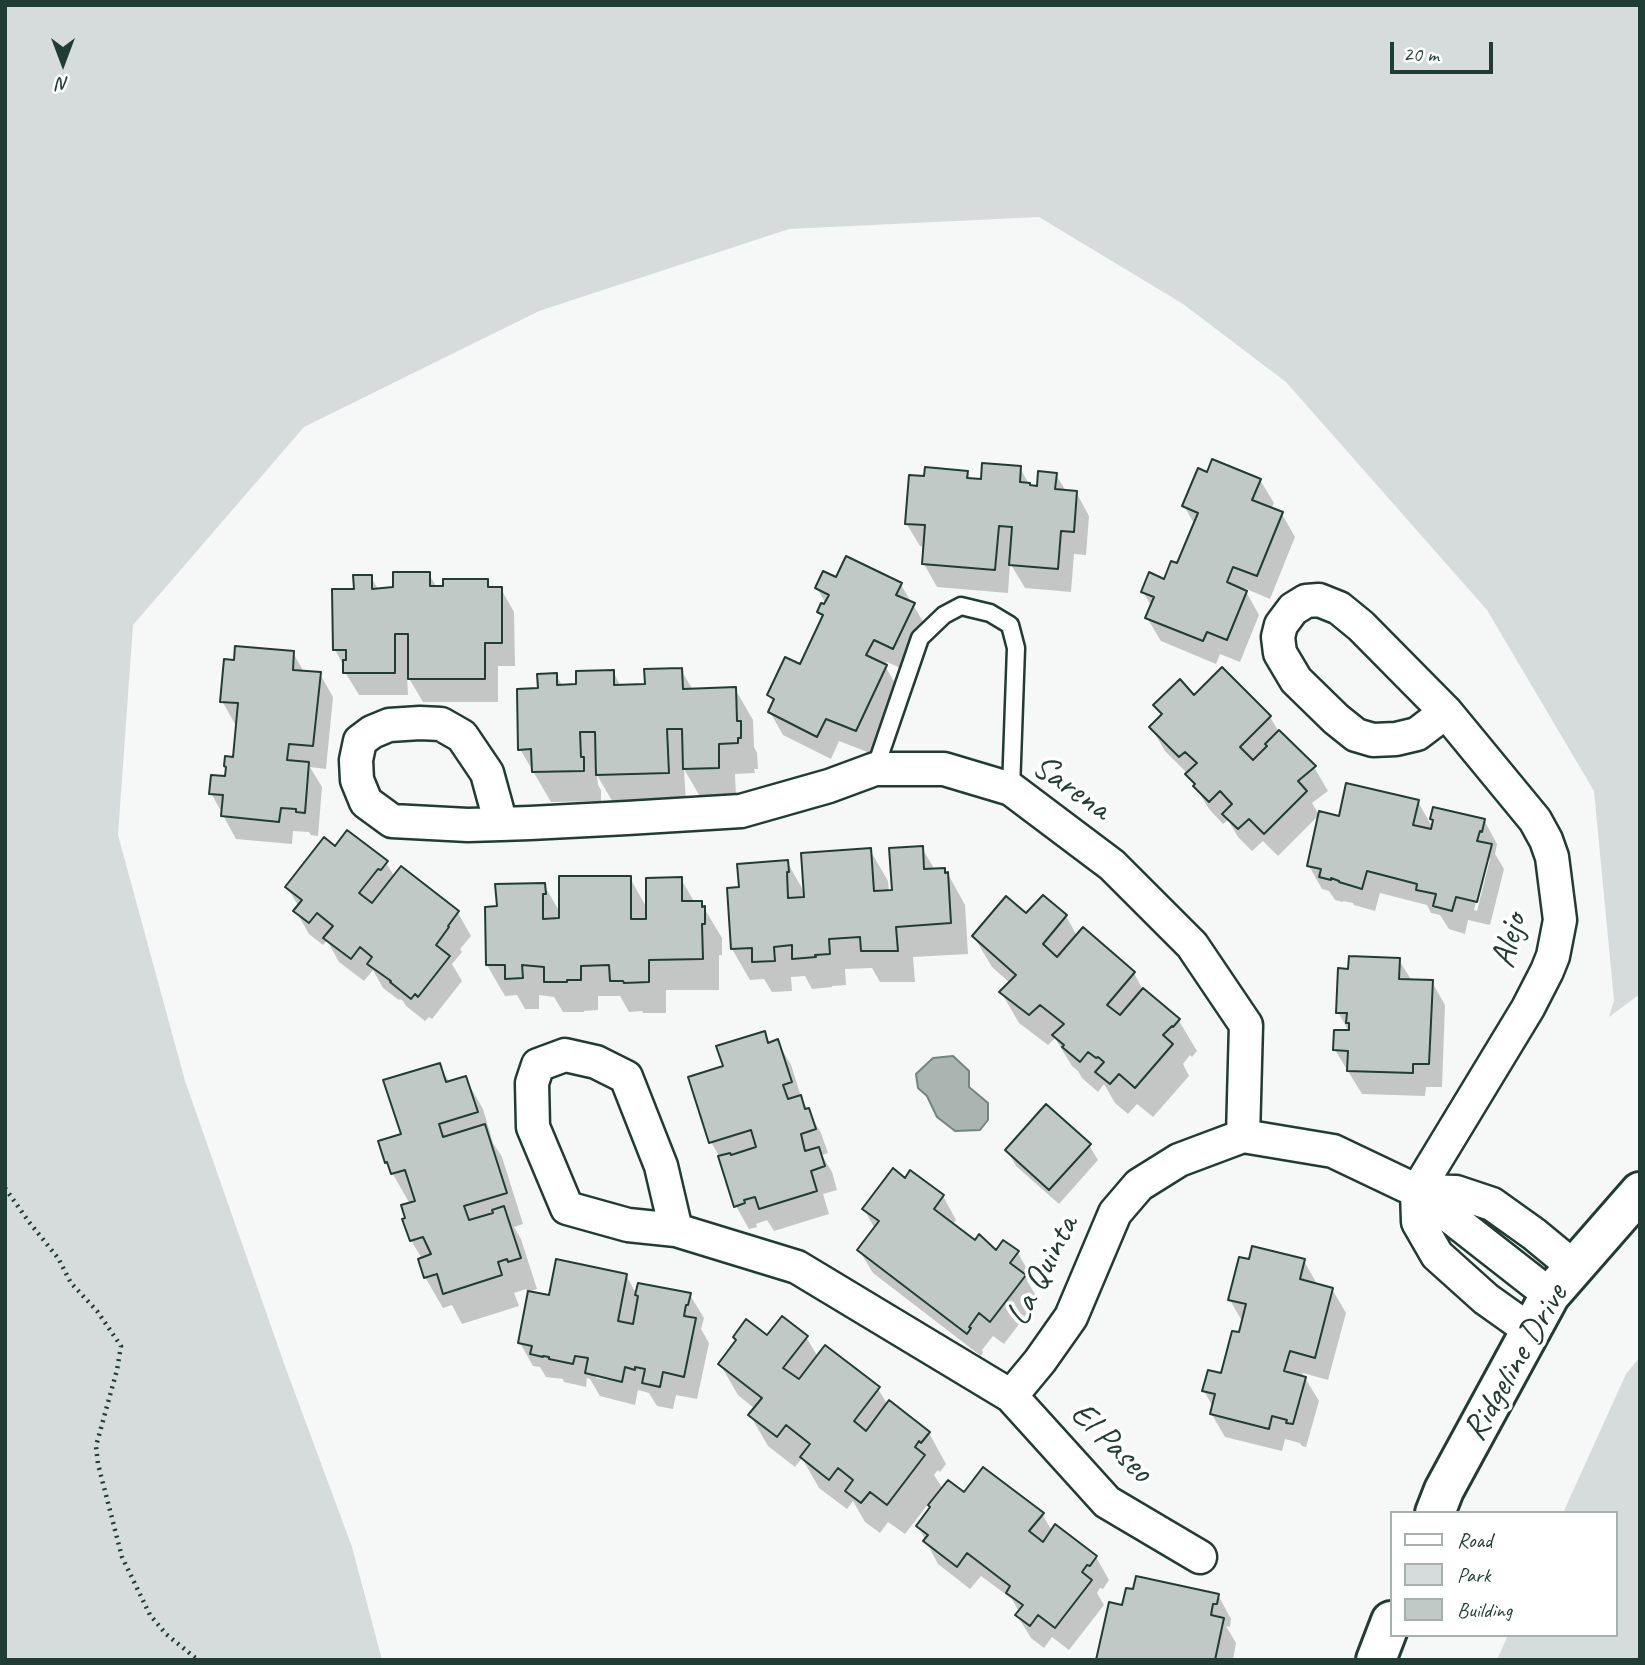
<!DOCTYPE html>
<style>
body{margin:0}
#map{position:relative;width:1645px;height:1665px;overflow:hidden;background:#f6f7f7;font-family:Caveat,sans-serif}
canvas{display:block}
.frame{position:absolute;inset:0;border:7px solid #1f3d34;pointer-events:none}
.legend{position:absolute;left:1390px;top:1511px;width:228px;height:126px;box-sizing:border-box;background:#fff;border:2px solid #a5b1ae;margin:0;padding:9px 12px;list-style:none;font-size:21px;color:#1f3d34}
.legend li{display:flex;align-items:center;gap:14px;height:35px}
.legend b{width:35px;border:2px solid #a5b1ae}
.north{position:absolute;left:28px;top:28px;width:70px;height:70px;-webkit-text-stroke:5px #fff;paint-order:stroke;rotate:180deg;font-size:19px;font-weight:700;line-height:28px;text-align:center;color:#1f3d34}
.north::after{content:'';display:block;margin:auto;width:24px;height:32px;background:#1f3d34;clip-path:polygon(50% 0,100% 100%,50% 72%,0 100%)}
.scale{position:absolute;left:1390px;top:42px;width:103px;height:32px;box-sizing:border-box;border:4px solid #1f3d34;border-top:0;padding-left:9px;font-size:21px;line-height:24px;white-space:nowrap;color:#1f3d34;-webkit-text-stroke:5px #fff;paint-order:stroke}
</style>
<div id="map">
<canvas width="1645" height="1665"></canvas>
<div class="frame"></div>
<ul class="legend">
<li><b style="height:9px;background:#fff"></b>Road</li>
<li><b style="height:19px;background:#d6dcdb"></b>Park</li>
<li><b style="height:19px;background:#c0c9c6"></b>Building</li>
</ul>
<div class="north">N</div>
<div class="scale">20 m</div>
</div>
<script>
const ctx = document.querySelector('canvas').getContext('2d');
ctx.lineJoin = 'round';
function paint(path, color) { ctx.fillStyle = color; ctx.fill(path, 'evenodd'); }
const poly = rows => new Path2D(rows.map(r => 'M' + r).join(''));
function trace(path, color, width, dash) { ctx.strokeStyle = color; ctx.lineWidth = width; ctx.lineCap = dash ? 'butt' : 'round'; ctx.setLineDash(dash || []); ctx.stroke(path); }
function label(font, color, halo, rows, align = 'center') {
  ctx.font = font + ' Caveat,sans-serif'; ctx.lineWidth = 7; ctx.setLineDash([]); ctx.textBaseline = 'middle'; ctx.strokeStyle = halo; ctx.fillStyle = color; for (const [text, x, y, turn = 0] of rows) {
    ctx.save(); ctx.translate(x, y); ctx.rotate((+turn || 0) * Math.PI / 180); ctx.textAlign = isNaN(turn) ? turn : align; if (halo) ctx.strokeText(text, 0, 0); ctx.fillText(text, 0, 0); ctx.restore();
  }
}
paint(poly([
 [5,5,1640,5,1640,994,1609,1017,1614,1000,1594,791,1487,610,1286,382,1183,304,1039,217,789,229,539,311,304,427,133,625,118,835,185,1081,286,1369,352,1547,382,1660,5,1660],
 [1640,1357,1640,1660,1497,1660,1508,1635,1615,1635,1615,1513,1563,1513,1626,1374]
]), '#d6dcdb');
const water = poly([
 [953,1056,969,1071,969,1087,988,1103,988,1120,980,1130,955,1131,937,1117,927,1096,918,1088,916,1074,933,1058,953,1056]
]);
paint(water, '#aab5b1');
trace(water, '#72857f', 2);
paint(poly([
 [1020,468,1030,486,1039,488,1056,475,1066,491,1076,492,1089,516,1086,555,1074,554,1071,592,1025,588,1010,563,1008,593,937,587,924,564,925,547,920,546,906,523,926,478,967,472,972,480,982,481],
 [1208,474,1260,480,1274,503,1271,509,1282,514,1295,537,1270,599,1244,588,1259,615,1240,662,1220,654,1216,664,1161,641,1147,618,1152,607,1143,592,1165,581,1178,566,1195,525,1184,506],
 [429,574,437,588,487,581,491,589,501,589,514,612,515,666,498,666,498,702,423,702,407,675,408,695,359,695,345,672,345,668,335,650,356,591,371,577,379,591,395,589],
 [837,579,901,585,927,628,907,671,887,662,885,666,899,690,870,753,839,741,831,759,783,735,770,712,774,704,769,695,801,666,823,619,819,612,826,604,817,588],
 [293,653,304,672,320,674,333,697,326,769,310,767,322,787,318,836,311,835,309,832,293,831,292,844,236,839,211,793,227,778,228,770,225,766,235,759,238,725,235,724,222,701],
 [681,670,693,690,735,689,753,720,754,747,757,753,758,769,754,769,755,773,735,774,736,798,702,800,684,769,686,804,615,806,597,775,598,785,601,790,601,801,551,802,520,749,540,690,556,675,563,687,578,686,613,671,621,687,646,686],
 [1194,697,1270,717,1279,732,1314,767,1328,791,1312,803,1319,815,1278,856,1263,841,1252,851,1238,837,1228,820,1223,824,1209,809,1188,774,1165,751,1151,727,1162,716,1156,705],
 [1418,802,1433,828,1484,820,1497,844,1495,854,1504,869,1490,925,1468,920,1465,934,1449,929,1440,915,1431,913,1427,905,1380,893,1375,911,1354,905,1353,903,1343,901,1343,902,1335,900,1329,891,1322,889,1309,866,1340,818],
 [1487,856,1490,859,1477,911,1474,910],
 [335,848,386,863,395,877,458,913,471,936,460,949,462,952,452,964,462,981,432,1019,429,1017,425,1021,406,1006,403,1001,400,999,399,1000,383,988,373,970,364,981,339,962,327,940,323,945,309,934,296,911,299,907,287,887],
 [922,848,935,870,944,870,948,874,965,905,968,954,913,957,915,982,880,982,872,968,845,969,846,985,832,986,832,987,812,989,805,976,791,977,792,991,772,992,764,979,750,980,732,949,729,890,741,888,787,862,806,895,870,850,888,881,889,892,894,892],
 [630,878,648,910,681,879,695,903,701,903,722,938,722,955,719,955,719,990,666,990,666,1013,643,1013,642,1011,629,1012,620,996,598,996,598,1010,584,1011,584,1012,563,1012,554,997,539,995,539,1009,525,1009,517,995,505,996,487,965,499,908,544,885,561,914],
 [1027,916,1066,916,1077,936,1134,973,1144,992,1179,1021,1197,1051,1192,1057,1190,1055,1183,1064,1189,1076,1153,1117,1137,1104,1128,1114,1115,1103,1104,1084,1098,1092,1082,1078,1078,1071,1072,1066,1055,1038,1048,1045,1019,1023,1001,992,1010,983,992,967,974,937],
 [1399,960,1412,981,1432,982,1445,1005,1442,1087,1426,1087,1425,1096,1362,1094,1335,1050,1349,1032,1338,1012,1350,971],
 [764,1033,770,1044,777,1041,791,1065,802,1100,821,1133,828,1153,822,1155,832,1172,837,1190,823,1194,829,1214,774,1231,767,1220,756,1224,757,1227,749,1229,736,1206,722,1161,711,1142,725,1067],
 [439,1065,450,1083,465,1078,483,1109,493,1143,502,1157,523,1224,514,1227,521,1239,537,1289,527,1292,526,1289,514,1293,519,1306,462,1324,452,1305,443,1308,425,1277,422,1259,411,1240,410,1204,386,1162,403,1135],
 [1089,1145,1098,1160,1059,1204,1016,1166,1007,1150],
 [905,1180,943,1196,956,1220,952,1225,975,1243,996,1252,1018,1253,1031,1276,1027,1281,1038,1299,1004,1344,993,1336,982,1350,983,1353,981,1356,873,1273,859,1250,875,1229,864,1209],
 [1250,1261,1304,1261,1317,1284,1332,1289,1346,1313,1328,1380,1303,1373,1302,1377,1305,1378,1319,1401,1306,1447,1302,1446,1300,1443,1285,1439,1282,1451,1225,1437,1211,1413,1213,1407,1204,1391,1222,1375,1240,1334,1243,1323,1230,1300],
 [626,1275,637,1295,690,1295,704,1318,701,1329,709,1343,697,1399,676,1395,673,1409,657,1406,649,1393,638,1390,635,1405,600,1396,590,1379,587,1378,586,1387,564,1382,563,1379,546,1377,540,1367,533,1366,520,1343,550,1297],
 [596,1374,609,1377,608,1380,596,1378],
 [767,1337,806,1337,818,1357,878,1389,888,1405,929,1433,946,1464,940,1472,938,1470,934,1475,943,1489,1042,1514,1052,1531,1096,1557,1109,1580,1103,1589,1100,1588,1097,1593,1104,1605,1069,1650,1052,1637,1044,1648,1031,1638,1017,1615,1019,1612,1012,1599,981,1576,970,1589,938,1564,918,1526,932,1508,929,1503,905,1534,888,1522,880,1533,865,1522,853,1501,847,1509,819,1488,802,1458,795,1467,768,1446,750,1415,755,1409,738,1395,720,1364],
 [1218,1595,1231,1619,1230,1627,1226,1626,1236,1643,1233,1660,1098,1660,1123,1607]
]), '#0003');
const building = poly([
 [1212,459,1261,479,1252,500,1283,512,1257,576,1233,567,1227,582,1247,591,1227,640,1207,632,1203,641,1145,618,1154,597,1141,592,1149,572,1164,579,1171,561,1177,563,1198,513,1182,506,1198,468,1207,472,1212,459],
 [982,463,1021,466,1020,482,1030,483,1030,485,1037,486,1038,471,1057,473,1055,489,1077,491,1074,532,1061,531,1058,569,1009,565,1012,527,999,526,995,570,922,564,925,525,905,524,909,475,924,476,925,467,968,471,967,478,981,479,982,463],
 [846,556,902,583,896,595,915,603,893,649,874,640,866,655,887,665,856,731,826,719,817,737,768,712,774,699,767,695,785,657,800,664,823,615,817,612,821,603,824,604,829,595,815,588,823,571,836,577,846,556],
 [393,572,430,572,430,586,443,586,443,579,488,579,488,587,502,587,502,643,485,643,485,679,408,679,408,634,395,634,395,673,343,673,343,660,346,660,346,650,333,650,332,589,354,589,353,575,372,575,372,589,393,587,393,572],
 [235,646,294,651,293,670,321,672,313,746,289,744,287,760,309,762,305,813,296,812,296,809,281,808,279,822,221,816,223,795,209,794,211,775,225,776,226,767,224,766,225,756,233,757,238,703,220,702,224,659,234,660,235,646],
 [1222,667,1271,716,1240,747,1253,760,1267,746,1265,744,1279,730,1316,766,1298,781,1307,791,1264,834,1249,819,1238,829,1222,814,1232,804,1220,791,1209,802,1193,786,1195,784,1185,774,1197,763,1185,752,1179,757,1149,727,1162,714,1153,705,1180,679,1194,695,1222,667],
 [682,668,683,689,736,687,737,721,741,721,741,738,738,738,738,743,719,744,719,768,683,769,682,729,667,729,669,773,596,775,595,732,580,732,581,757,584,757,584,771,532,772,531,749,518,750,517,689,538,688,537,674,557,673,557,685,576,684,576,671,614,670,614,685,645,684,644,669,682,668],
 [1346,783,1419,800,1413,825,1431,829,1433,820,1430,819,1433,807,1485,819,1482,832,1480,831,1477,841,1492,844,1477,902,1456,897,1452,911,1433,906,1436,894,1416,890,1417,884,1367,871,1362,889,1339,882,1339,881,1331,878,1331,880,1319,877,1321,869,1307,866,1319,811,1339,816,1346,783],
 [347,830,388,861,381,870,378,869,359,893,372,903,401,866,459,911,448,926,449,927,436,945,450,956,418,997,415,994,411,999,390,982,391,981,367,964,372,957,360,947,351,959,323,938,333,926,317,913,309,923,293,911,302,900,285,887,324,837,335,846,347,830],
 [923,846,924,869,945,868,945,873,948,872,951,923,896,927,898,951,861,951,860,937,829,939,830,954,815,955,816,957,792,959,792,945,774,947,775,961,752,962,752,948,731,949,727,888,739,887,737,864,788,860,789,872,787,872,788,898,804,897,801,853,871,848,874,891,892,890,889,848,923,846],
 [559,876,631,876,631,919,646,919,646,878,682,877,682,901,702,901,702,907,705,906,705,924,702,924,703,959,649,960,649,982,624,983,623,981,610,981,609,965,581,966,581,980,567,980,567,982,544,982,544,967,522,965,523,978,505,979,505,965,486,965,485,907,497,906,495,884,545,883,546,894,543,894,543,919,559,918,559,876],
 [1043,895,1067,915,1043,944,1057,957,1083,927,1135,972,1107,1005,1120,1015,1143,988,1180,1019,1173,1027,1172,1026,1163,1035,1173,1044,1135,1088,1119,1074,1110,1084,1095,1072,1104,1062,1098,1057,1096,1058,1088,1052,1080,1062,1062,1047,1064,1045,1052,1035,1064,1024,1040,1005,1029,1015,999,992,1016,975,972,936,1006,896,1026,913,1043,895],
 [1349,956,1400,958,1399,979,1433,980,1429,1064,1413,1064,1413,1073,1347,1071,1348,1051,1333,1050,1334,1030,1349,1030,1349,1023,1346,1023,1347,1013,1336,1013,1338,968,1348,969,1349,956],
 [765,1031,768,1043,778,1039,792,1082,783,1085,788,1099,801,1095,805,1109,809,1108,816,1129,801,1134,805,1151,819,1147,825,1166,811,1171,817,1191,759,1209,755,1197,744,1200,745,1203,734,1207,718,1156,730,1153,731,1155,756,1147,751,1130,709,1143,688,1077,723,1066,716,1046,765,1031],
 [440,1063,446,1082,466,1076,478,1112,439,1124,443,1137,485,1124,507,1193,464,1206,469,1220,493,1213,492,1210,504,1206,521,1258,508,1262,507,1259,498,1262,502,1275,443,1294,437,1274,424,1278,418,1259,431,1254,423,1237,410,1241,402,1219,405,1218,401,1205,415,1201,405,1170,391,1174,387,1162,385,1163,378,1141,401,1134,383,1080,440,1063],
 [1046,1104,1091,1144,1049,1190,1005,1150,1046,1104],
 [893,1168,905,1178,910,1170,944,1195,934,1209,975,1240,979,1234,996,1250,1003,1240,1019,1251,1010,1263,1026,1275,990,1322,979,1313,969,1327,971,1328,967,1334,857,1250,879,1221,862,1209,893,1168],
 [1252,1246,1305,1259,1300,1279,1333,1288,1315,1358,1290,1351,1284,1371,1306,1377,1293,1424,1286,1423,1287,1420,1272,1416,1269,1429,1210,1414,1215,1394,1202,1391,1208,1370,1221,1373,1232,1331,1239,1332,1246,1304,1228,1300,1239,1257,1249,1259,1252,1246],
 [556,1259,627,1274,618,1321,633,1324,638,1296,635,1295,638,1283,691,1293,688,1305,686,1305,684,1316,696,1318,684,1377,663,1372,660,1387,642,1383,645,1369,635,1367,635,1370,625,1367,622,1382,585,1373,588,1358,575,1356,573,1364,549,1359,549,1357,543,1356,543,1357,530,1354,532,1346,518,1343,528,1291,549,1295,556,1259],
 [782,1316,808,1336,783,1368,799,1379,825,1345,880,1387,854,1421,866,1431,889,1400,930,1432,921,1443,919,1441,915,1447,925,1455,887,1505,870,1492,861,1503,845,1491,853,1480,838,1468,829,1480,800,1457,810,1444,786,1425,777,1437,748,1415,762,1398,718,1364,736,1340,733,1337,746,1319,767,1335,782,1316],
 [983,1467,1044,1513,1029,1531,1043,1542,1055,1524,1097,1556,1090,1566,1087,1565,1082,1572,1092,1580,1055,1628,1038,1615,1030,1626,1015,1615,1023,1605,1006,1593,1010,1586,967,1553,957,1567,923,1541,928,1535,916,1526,930,1507,928,1505,948,1480,964,1492,983,1467],
 [1136,1576,1219,1594,1217,1604,1213,1604,1211,1615,1224,1618,1215,1660,1096,1660,1109,1602,1122,1605,1126,1588,1133,1589,1136,1576]
]);
paint(building, '#c0c9c6');
trace(building, '#1f3d34', 2);
const service = poly([
 [875,769,920,638,944,615,961,606,990,613,1010,625,1016,648,1011,789]
]);
const minor = poly([
 [501,824,487,773,462,736,441,724,420,723,389,725,372,732,360,741,356,760,357,780,366,802,392,821,468,825,501,824,530,823,627,818,741,811,829,786,875,769,944,769,1011,789,1112,865,1192,945,1246,1025,1243,1136],
 [1417,1191,1528,1008,1547,971,1553,956,1560,920,1552,857,1546,840,1535,820,1446,712,1361,626,1339,608,1319,600,1306,601,1293,609,1281,625,1278,637,1280,653,1296,680,1336,719,1356,735,1373,740,1396,739,1417,734,1446,712],
 [1417,1191,1418,1222,1437,1255,1486,1299,1531,1331],
 [1417,1191,1456,1192,1492,1204,1534,1234,1574,1267],
 [676,1230,661,1166,626,1077,596,1062,565,1055,538,1065,532,1083,533,1127,567,1208,628,1225,676,1230,797,1267,1011,1396,1107,1502,1200,1557],
 [1011,1396,1040,1361,1071,1317,1115,1213,1139,1185,1179,1160,1243,1136,1333,1151,1417,1191,1550,1295]
]);
const tertiary = poly([
 [1435,1513,1444,1490,1550,1295,1640,1192],
 [1376,1660,1391,1621]
]);
trace(service, '#1f3d34', 21);
trace(minor, '#1f3d34', 37);
trace(tertiary, '#1f3d34', 44);
trace(poly([
 [5,1188,29,1222,58,1258,71,1283,97,1311,121,1346,117,1370,96,1446,98,1464,122,1557,150,1615,166,1634,198,1660]
]), '#1f3d34', 4.5, [2, 5]);
trace(service, '#fff', 16);
trace(minor, '#fff', 32);
trace(tertiary, '#fff', 38);
label('35px', '#1f3d34', '#fff', [
 ["Sarena",1071,788,35],
 ["Alejo",1510,941,-76],
 ["La Quinta",1043,1271,-63],
 ["Ridgeline Drive",1516,1363,-60],
 ["El Paseo",1111,1443,44]
]);
</script>
